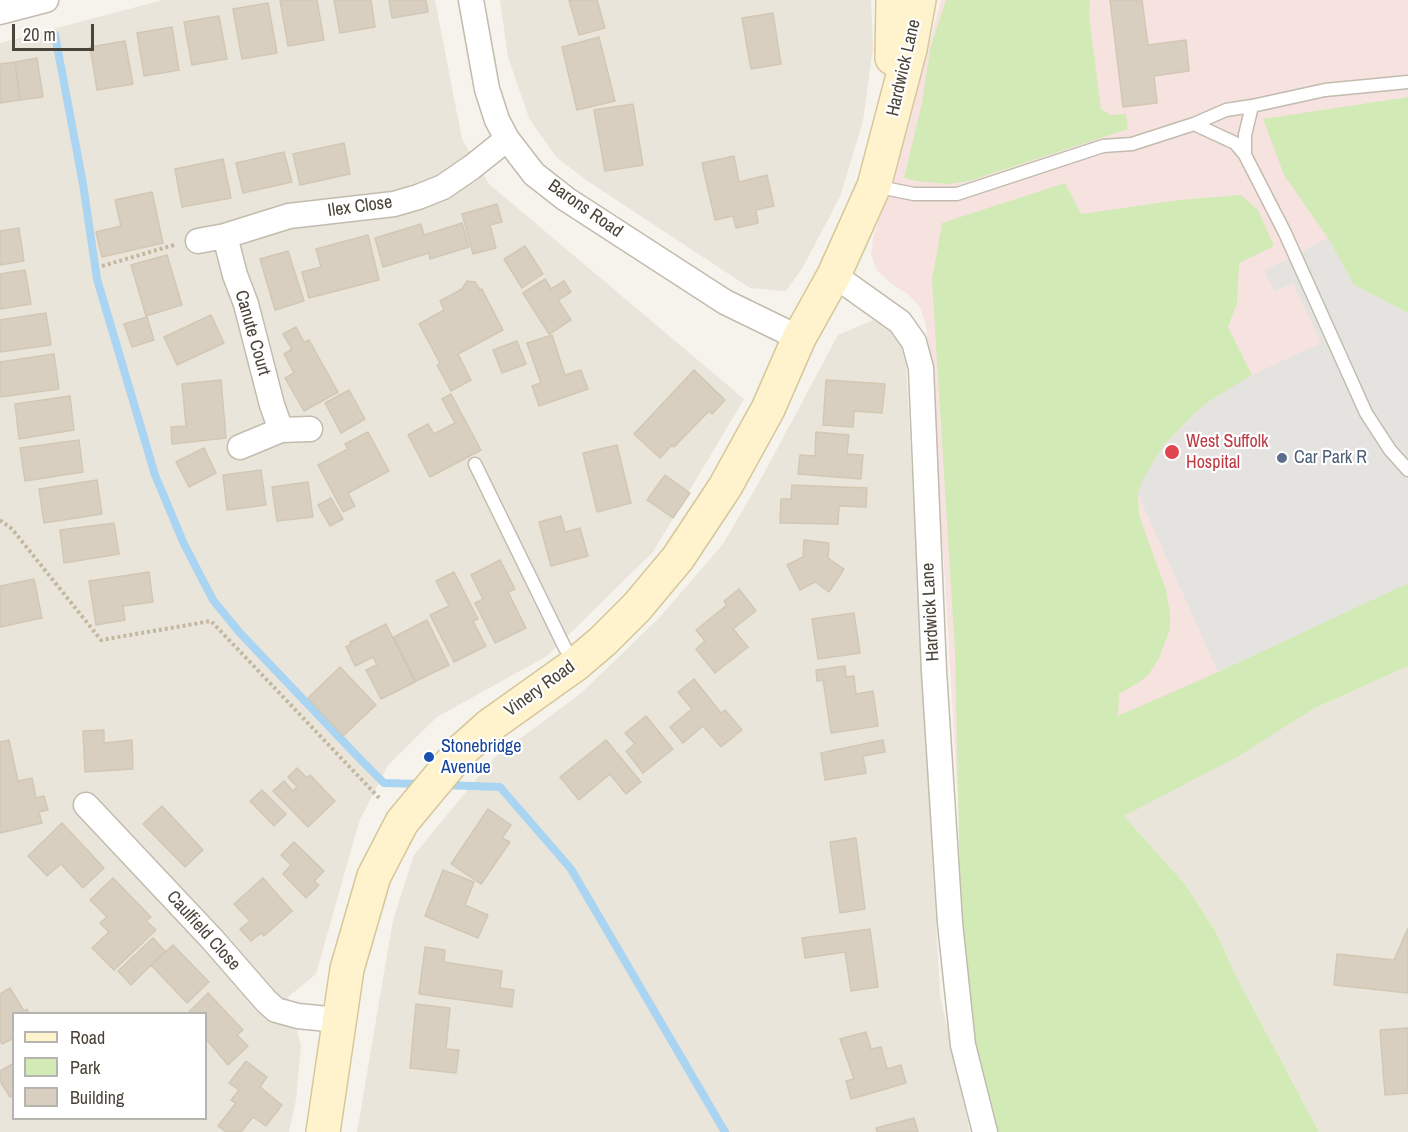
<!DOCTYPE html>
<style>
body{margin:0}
#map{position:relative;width:1408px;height:1132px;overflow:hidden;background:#f6f3ec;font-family:"Archivo Narrow",sans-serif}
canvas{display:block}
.legend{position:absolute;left:12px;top:1012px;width:195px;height:108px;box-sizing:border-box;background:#fff;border:2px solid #b7b4b0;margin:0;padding:8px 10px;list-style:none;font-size:18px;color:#4b4439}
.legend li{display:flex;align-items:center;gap:12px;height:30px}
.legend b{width:30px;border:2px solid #b7b4b0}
.scale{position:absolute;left:12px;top:24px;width:82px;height:27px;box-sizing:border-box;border:3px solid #4b4439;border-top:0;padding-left:8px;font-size:18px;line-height:21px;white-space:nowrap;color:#4b4439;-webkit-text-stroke:4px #fff;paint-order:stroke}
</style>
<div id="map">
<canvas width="1408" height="1132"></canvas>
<ul class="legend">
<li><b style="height:8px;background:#fff3cd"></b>Road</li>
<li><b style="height:16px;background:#d2eab5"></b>Park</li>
<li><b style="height:16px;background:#d8cfc1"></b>Building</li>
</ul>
<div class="scale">20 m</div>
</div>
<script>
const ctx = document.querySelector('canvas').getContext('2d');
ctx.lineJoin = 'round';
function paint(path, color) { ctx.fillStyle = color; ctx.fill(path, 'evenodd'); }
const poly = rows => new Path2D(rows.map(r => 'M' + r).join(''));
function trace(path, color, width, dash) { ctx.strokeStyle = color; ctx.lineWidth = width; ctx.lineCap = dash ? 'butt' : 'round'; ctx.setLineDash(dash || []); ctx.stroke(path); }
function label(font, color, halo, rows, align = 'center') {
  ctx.font = font + ' "Archivo Narrow",sans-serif'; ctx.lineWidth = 4.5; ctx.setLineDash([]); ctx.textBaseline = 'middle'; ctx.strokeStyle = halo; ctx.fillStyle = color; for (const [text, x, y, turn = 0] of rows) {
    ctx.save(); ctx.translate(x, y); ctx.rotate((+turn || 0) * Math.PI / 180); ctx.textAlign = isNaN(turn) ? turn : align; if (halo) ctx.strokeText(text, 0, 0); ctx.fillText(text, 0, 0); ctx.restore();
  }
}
paint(poly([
 [163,0,435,0,462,139,489,184,744,399,653,552,547,656,437,717,388,765,359,822,316,974,288,997,301,1045,296,1100,289,1132,0,1132,0,43],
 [14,1014,206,1014,206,1118,14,1118],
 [500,0,871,0,873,48,863,121,840,197,803,267,786,291,750,288,586,180,556,157,529,118,508,57],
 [873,320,897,334,906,365,940,995,970,1132,357,1132,393,920,414,855,494,758,580,694,659,618,723,544,763,475,838,335],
 [1408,666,1408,1132,1319,1132,1235,974,1216,932,1184,883,1124,816,1313,709]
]), '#eae5da');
paint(poly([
 [941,0,1408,0,1408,662,1313,706,964,909,945,579,926,325,920,307,908,294,892,284,877,270,871,255,873,238,898,161]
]), '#f6e3e0');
paint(poly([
 [946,0,1090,0,1089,16,1101,109,1111,115,1126,114,1128,129,969,181,949,184,916,181,904,178,922,103,931,45],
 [1408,97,1408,313,1354,285,1328,238,1284,175,1263,119],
 [1065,183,1081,214,1179,200,1241,195,1258,210,1274,246,1239,263,1237,303,1228,327,1252,375,1208,402,1193,415,1164,445,1153,462,1138,494,1139,515,1166,590,1170,613,1170,629,1159,658,1149,674,1141,681,1119,694,1118,716,1218,672,1408,583,1408,666,1313,709,1237,757,1124,816,1184,883,1216,932,1235,974,1319,1132,990,1132,962,981,955,651,932,280,942,223]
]), '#d2eab5');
paint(poly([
 [1328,238,1354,285,1408,313,1408,583,1218,672,1138,494,1141,483,1153,462,1164,445,1208,402,1252,375,1321,343,1293,283,1275,291,1264,271]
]), '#e5e3e0');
trace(poly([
 [55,35,83,184,97,279,155,475,184,544,213,600,240,633,360,759,384,783,421,784],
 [443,785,500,787,571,869,725,1132]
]), '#a9d4f2', 8);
const building = poly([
 [280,0,317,0,324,40,288,46,280,0],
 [334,0,371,0,375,27,340,33,334,0],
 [389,0,426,0,428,12,392,18,389,0],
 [569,0,597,0,605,28,579,35,569,0],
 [1110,0,1142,0,1148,45,1186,40,1189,71,1154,76,1157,103,1123,107,1110,0],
 [268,3,277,53,242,59,233,9,268,3],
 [773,13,781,64,751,69,742,18,773,13],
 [219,16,227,59,192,65,184,22,219,16],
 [172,27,179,70,144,76,137,33,172,27],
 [599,37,615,101,577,110,562,47,599,37],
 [125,41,133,84,97,90,90,47,125,41],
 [37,58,43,97,20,100,15,62,37,58],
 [15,62,20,100,0,103,0,64,15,62],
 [633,104,643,165,605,171,594,110,633,104],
 [344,143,350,174,300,185,293,154,344,143],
 [284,152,292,182,243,193,236,163,284,152],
 [734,156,739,182,767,175,774,206,756,210,758,223,736,228,733,216,715,220,702,163,734,156],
 [223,159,231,198,182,207,175,169,223,159],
 [152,192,163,243,102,257,96,232,121,226,115,200,152,192],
 [497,204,502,222,490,225,496,248,473,254,462,214,497,204],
 [462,223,469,247,430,259,429,253,383,267,375,238,421,224,424,235,462,223],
 [19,228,24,261,0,265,0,231,19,228],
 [368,235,379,280,309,298,302,272,321,267,316,249,368,235],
 [525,246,543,274,522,288,504,259,525,246],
 [288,251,304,301,275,310,260,259,288,251],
 [167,255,182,305,146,316,131,265,167,255],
 [25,270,31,304,0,309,0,274,25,270],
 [545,279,551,289,564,281,571,292,558,300,571,320,549,334,523,293,545,279],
 [467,281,475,282,480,290,482,289,503,330,458,354,471,380,451,391,437,365,440,363,419,324,444,310,440,301,462,289,467,281],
 [46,313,51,345,0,352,0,320,46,313],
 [211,315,224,343,177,365,164,337,211,315],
 [147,317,154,340,132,347,124,324,147,317],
 [296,327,304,342,309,340,338,392,304,411,285,378,294,373,284,354,292,349,283,334,296,327],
 [552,335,565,375,581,370,588,389,539,406,532,386,541,383,527,343,552,335],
 [517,341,526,364,502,373,493,350,517,341],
 [54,354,59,389,0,397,0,362,54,354],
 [694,370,725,400,712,414,709,411,674,447,672,445,660,458,634,434,694,370],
 [221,380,226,438,172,444,171,427,186,426,182,384,221,380],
 [826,380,885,384,882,413,854,411,853,427,823,425,826,380],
 [349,390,365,419,341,433,325,403,349,390],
 [451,394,481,450,430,477,408,435,428,424,434,434,455,423,442,399,451,394],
 [70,396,74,430,19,439,15,404,70,396],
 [368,432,389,471,348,493,355,506,343,512,318,465,348,449,345,444,368,432],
 [816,432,849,435,847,454,863,455,861,479,798,474,800,455,815,456,816,432],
 [79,440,83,472,25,481,20,448,79,440],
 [617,445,631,503,597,512,583,453,617,445],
 [204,448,216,473,189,487,176,462,204,448],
 [261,470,266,505,227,510,223,475,261,470],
 [665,475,690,493,673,518,647,500,665,475],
 [97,480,102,514,44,523,39,489,97,480],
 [308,482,313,517,277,521,272,487,308,482],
 [792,485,867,488,866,507,839,506,838,524,780,523,781,499,791,499,792,485],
 [331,498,343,519,330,526,318,505,331,498],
 [561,516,565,532,580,528,588,556,551,566,539,522,561,516],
 [114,523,119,554,64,563,60,530,114,523],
 [804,540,829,543,828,558,844,569,829,592,815,582,800,590,787,565,803,557,804,540],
 [500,560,515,589,508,592,526,628,495,643,475,603,483,599,471,575,500,560],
 [149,572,153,602,123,606,125,620,96,625,89,581,149,572],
 [454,572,478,619,473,621,486,646,454,662,430,615,449,606,436,581,454,572],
 [34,579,42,618,0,627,0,586,34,579],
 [739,589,756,611,733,629,748,647,715,673,696,649,705,641,696,630,727,605,724,601,739,589],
 [854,613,860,653,818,659,812,619,854,613],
 [427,620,449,665,416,681,394,637,427,620],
 [386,624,415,682,381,699,366,670,377,665,373,657,355,666,346,647,351,644,350,642,386,624],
 [845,666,846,677,854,676,856,694,873,691,878,726,831,733,823,680,817,681,816,670,845,666],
 [340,667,376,705,343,736,308,698,340,667],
 [694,679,721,713,725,710,742,730,721,747,703,726,683,743,670,727,692,709,678,692,694,679],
 [646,716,673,749,643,773,626,751,635,744,625,733,646,716],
 [104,730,104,743,132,740,133,769,85,772,83,731,104,730],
 [9,740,18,781,32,778,36,798,44,796,48,810,39,812,42,823,0,833,0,742,9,740],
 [606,740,641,782,626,794,610,774,579,800,560,777,606,740],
 [883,740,885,752,863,756,866,773,825,780,821,753,883,740],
 [297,768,307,778,310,775,335,801,308,827,273,791,284,781,293,791,297,787,288,777,297,768],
 [262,790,286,814,274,826,250,801,262,790],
 [162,806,203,850,185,867,143,824,162,806],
 [488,809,511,825,502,838,510,842,481,884,451,864,488,809],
 [62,823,104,868,83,888,61,864,47,876,28,856,62,823],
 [856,838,865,909,840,913,830,842,856,838],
 [294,842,324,871,314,881,319,885,306,898,283,874,291,865,281,855,294,842],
 [443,870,474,882,465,905,488,915,478,938,425,916,443,870],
 [113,878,151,917,146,921,156,930,114,970,92,948,109,932,100,923,107,917,90,900,113,878],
 [263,878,292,911,264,936,261,933,251,941,240,929,250,921,234,904,263,878],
 [1408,928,1408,993,1334,985,1337,954,1394,960,1408,928],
 [870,929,878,987,851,991,845,952,805,958,802,938,870,929],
 [153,938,165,951,131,985,118,971,153,938],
 [173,945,209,982,187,1003,151,965,173,945],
 [425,947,445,950,444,962,502,971,500,988,514,990,512,1007,419,994,425,947],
 [10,988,24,1011,27,1009,29,1014,14,1014,14,1038,2,1044,0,1040,0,994,10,988],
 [208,993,243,1030,237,1035,248,1046,228,1065,206,1039,206,1014,187,1014,208,993],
 [416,1004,450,1008,446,1049,459,1050,456,1073,410,1068,416,1004],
 [1408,1028,1408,1093,1385,1095,1380,1030,1408,1028],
 [866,1032,871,1049,881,1047,887,1069,901,1065,906,1083,851,1099,846,1081,854,1079,840,1039,866,1032],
 [246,1061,267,1077,260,1087,282,1105,266,1126,253,1117,241,1132,226,1132,218,1126,236,1103,231,1100,239,1090,229,1083,246,1061],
 [14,1063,14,1095,10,1097,0,1081,0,1071,14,1063],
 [914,1118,918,1132,877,1132,876,1128,914,1118]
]);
paint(building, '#d8cfc1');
trace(building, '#d3c7b4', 1.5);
const lane = poly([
 [1194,124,1235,143,1245,155,1285,233,1366,413,1390,450,1408,470],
 [1245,155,1245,135,1252,106],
 [874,186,914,194,957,194,1103,146,1132,144,1194,124,1226,110,1252,106,1325,90,1408,82],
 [475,464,565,648,575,663]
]);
const street = poly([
 [471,0,487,89,497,120,507,139,534,174,566,199,725,302,799,338],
 [0,12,46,0],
 [225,236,235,275,246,304,272,405,281,430],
 [198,241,225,236,289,216,394,204,418,197,443,187,472,167,507,139],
 [834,275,900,322,914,342,921,368,934,671,950,923,963,1045,985,1132],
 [240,447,281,430,310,429],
 [86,805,212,939,266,1001,276,1010,298,1016,338,1020]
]);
const secondary = poly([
 [892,58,893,0],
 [323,1132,347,969,374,876,402,822,461,751,489,726,576,664,603,641,637,607,678,558,725,487,768,409,799,338,834,275,874,186,910,49,919,0]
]);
trace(lane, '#c2bbae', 15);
trace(street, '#c2bbae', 27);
trace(secondary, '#d6c79b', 36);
trace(poly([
 [102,266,174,245],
 [0,520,12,529,101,640,211,621,381,800]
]), '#c4b79f', 4, [3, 3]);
trace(lane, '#fff', 12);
trace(street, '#fff', 24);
trace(secondary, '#fff3cd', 33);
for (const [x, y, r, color] of [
 [1172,452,8,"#e0444e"],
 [1282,458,6,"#5c6f8a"],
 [429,757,6,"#1a4fb4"]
]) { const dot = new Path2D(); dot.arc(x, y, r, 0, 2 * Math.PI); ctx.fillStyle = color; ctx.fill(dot); trace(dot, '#fff', 2); }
label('18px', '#4b4439', '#fff', [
 ["Hardwick Lane",904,68,-77],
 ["Ilex Close",360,207,-8],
 ["Barons Road",585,209,35],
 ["Canute Court",252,333,74],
 ["Hardwick Lane",931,612,-93],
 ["Vinery Road",540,689,-36],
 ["Caulfield Close",203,931,48]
]);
label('18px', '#be3a42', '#fff', [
 ["West Suffolk",1186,442],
 ["Hospital",1186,463]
], 'left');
label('18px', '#4e5e75', '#fff', [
 ["Car Park R",1294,458]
], 'left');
label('18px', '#164399', '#fff', [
 ["Stonebridge",441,747],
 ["Avenue",441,768]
], 'left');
</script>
